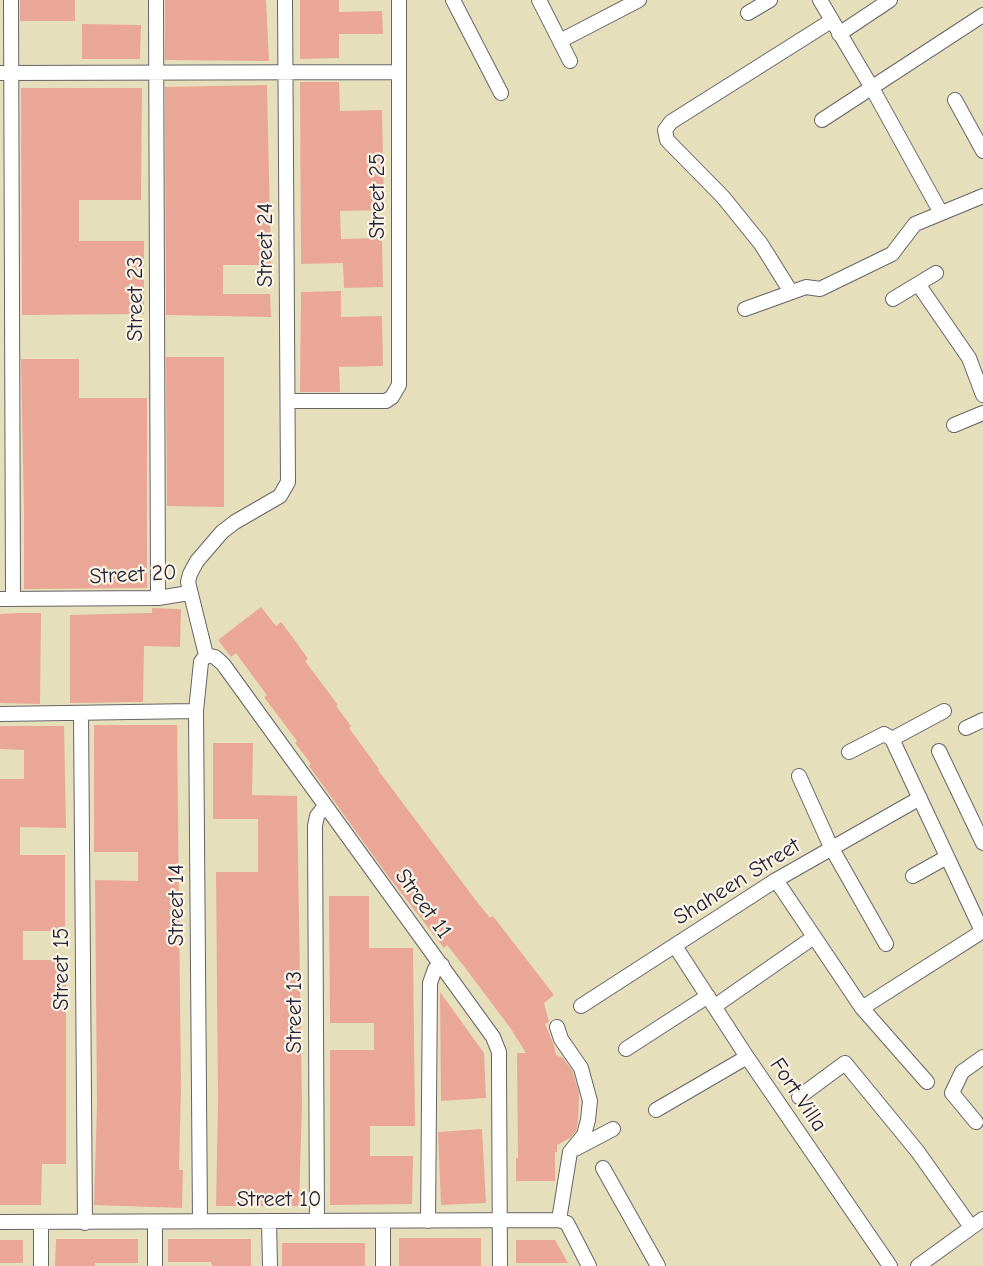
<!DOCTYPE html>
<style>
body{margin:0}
canvas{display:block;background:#e6dfbb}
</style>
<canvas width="983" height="1266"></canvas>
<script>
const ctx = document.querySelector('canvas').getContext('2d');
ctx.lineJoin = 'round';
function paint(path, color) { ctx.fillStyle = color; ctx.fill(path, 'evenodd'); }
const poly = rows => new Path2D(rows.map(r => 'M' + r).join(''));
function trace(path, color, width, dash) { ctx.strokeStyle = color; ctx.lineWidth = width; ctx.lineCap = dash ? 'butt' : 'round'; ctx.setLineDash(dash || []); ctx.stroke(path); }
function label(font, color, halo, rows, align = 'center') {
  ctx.font = font + ' "Comic Neue",sans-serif'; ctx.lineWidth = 4.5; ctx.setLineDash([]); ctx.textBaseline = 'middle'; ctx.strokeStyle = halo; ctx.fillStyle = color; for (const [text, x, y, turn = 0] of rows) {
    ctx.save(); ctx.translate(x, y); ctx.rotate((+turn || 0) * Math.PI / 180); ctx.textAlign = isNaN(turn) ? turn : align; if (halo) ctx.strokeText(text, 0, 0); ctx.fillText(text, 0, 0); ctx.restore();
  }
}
paint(poly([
 [20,0,75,0,75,21,20,21],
 [165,0,266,0,269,61,165,60],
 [300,0,339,0,339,12,382,11,383,34,339,34,339,58,300,59],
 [82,24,141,25,140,59,82,59],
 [300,82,339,82,340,111,382,110,384,210,340,211,341,239,382,238,383,287,344,288,343,263,301,264],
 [267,85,271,265,223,265,223,294,270,294,271,317,166,315,165,87],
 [21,88,142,88,141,200,79,200,79,241,144,241,144,314,22,315],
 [341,291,341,317,382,316,383,366,339,367,340,392,300,392,301,292],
 [166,357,224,357,224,507,167,506],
 [21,359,79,359,79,398,147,398,147,588,24,589,24,510],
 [261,607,276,626,281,622,294,639,308,659,305,661,338,705,336,706,351,726,349,728,379,769,378,770,474,898,490,918,493,916,554,995,544,1003,549,1022,545,1024,554,1045,556,1055,563,1058,573,1072,579,1093,578,1122,576,1131,570,1138,557,1145,557,1152,555,1152,555,1181,516,1181,516,1158,518,1158,517,1053,526,1053,511,1029,463,965,447,945,444,948,385,872,309,766,311,764,295,743,297,741,264,697,267,695,252,675,236,653,231,657,218,640],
 [152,608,181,609,180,647,144,646,143,702,70,703,70,615,152,613],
 [18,613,41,613,40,704,0,703,0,614],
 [94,725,177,725,181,1087,179,1170,183,1170,182,1208,94,1205,97,1105,95,880,138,881,138,852,94,852],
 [0,726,64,726,66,828,20,827,20,855,65,855,65,931,23,931,23,960,66,960,66,1164,42,1164,41,1205,0,1205,0,779,24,779,24,750,0,749],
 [213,743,253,743,252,795,297,796,302,1104,299,1206,216,1206,218,1100,216,872,258,872,258,819,213,819],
 [329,896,369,896,369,948,413,948,415,1126,370,1126,370,1156,413,1156,412,1204,330,1205,330,1050,374,1050,374,1023,330,1023],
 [440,992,484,1053,486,1098,441,1101],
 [482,1129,486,1203,441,1205,438,1132],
 [399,1238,481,1238,481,1266,399,1266],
 [56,1239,138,1239,138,1263,95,1263,95,1266,55,1266],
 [168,1239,251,1239,251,1266,212,1266,211,1262,168,1262],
 [0,1240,23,1240,23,1263,0,1263],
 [516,1240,555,1240,568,1263,516,1263],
 [282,1243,365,1243,365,1266,282,1266]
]), '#eaa798');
const minor = poly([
 [11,0,13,598],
 [156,0,158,598],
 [453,0,501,93],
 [539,0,570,61],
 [820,0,872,88,941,213],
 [748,13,770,0],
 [839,34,890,0],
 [560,41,639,0],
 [0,73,399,72],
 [955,100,983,151],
 [822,120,983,15],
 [918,284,969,358,983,395],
 [791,292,761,244,723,197,667,140,665,130,671,122,831,21],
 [893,299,936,273],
 [745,309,806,287,820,289,892,254,915,224,983,196],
 [288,401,386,401,392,397,399,385,399,0],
 [954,425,983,413],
 [0,599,158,598,189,593],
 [206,655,215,657,223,664,493,1037,499,1052,499,1066,500,1266],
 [944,711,892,739,982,931],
 [0,714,196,711],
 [81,714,85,1223],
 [966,728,983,720],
 [939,751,983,843],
 [849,752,884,734,892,739],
 [799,776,831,847,886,944],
 [913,876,947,857],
 [776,880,862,1008,927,1082],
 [675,946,747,1057,890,1266],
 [581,1006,776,880,920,798],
 [715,1006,814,937],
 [862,1008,983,931],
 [557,1027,561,1039,581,1068,590,1101,588,1120,584,1135,570,1152,559,1220],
 [626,1049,708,996],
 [799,1097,845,1063,918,1152,971,1227],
 [656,1110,747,1057],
 [976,1122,952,1093,962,1072,983,1057],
 [575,1149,613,1129],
 [603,1168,658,1266],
 [200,1220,196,711,201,662,206,655,188,582,190,574,197,561,222,532,235,522,280,496,288,482,285,0],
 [269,1221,270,1266],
 [317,1221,315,826,317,816,325,806],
 [383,1221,383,1266],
 [428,1221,430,983,435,969,442,965],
 [0,1222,559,1220,567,1223,589,1266],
 [155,1222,155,1266],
 [41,1223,41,1266],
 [918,1266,983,1219]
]);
trace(minor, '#676468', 16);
trace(minor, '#fff', 14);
label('22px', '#22223b', '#fcf5e5', [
 ["Street 25",378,196,-90],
 ["Street 24",266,245,-90],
 ["Street 23",136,299,-90],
 ["Street 20",133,575,-3],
 ["Shaheen Street",737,882,-32],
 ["Street 11",423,904,54],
 ["Street 14",177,905,-90],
 ["Street 15",62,969,-90],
 ["Street 13",295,1012,-90],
 ["Fort Villa",798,1095,56],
 ["Street 10",279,1200]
]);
</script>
